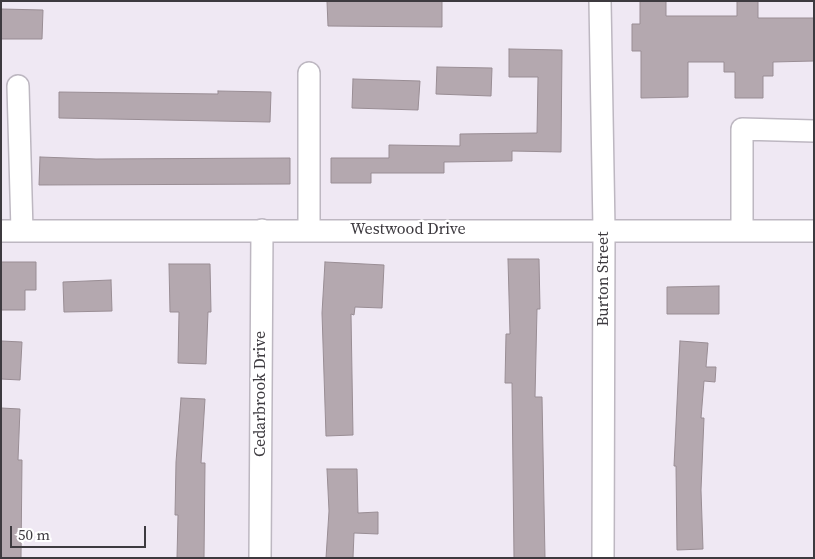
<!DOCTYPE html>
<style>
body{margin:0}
#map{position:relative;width:815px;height:559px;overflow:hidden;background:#efe8f3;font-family:"Source Serif 4",serif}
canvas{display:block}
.frame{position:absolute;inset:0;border:2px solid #3d3a3f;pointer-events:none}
.scale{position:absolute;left:10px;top:526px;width:136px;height:22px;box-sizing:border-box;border:2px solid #3d3a3f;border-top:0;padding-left:6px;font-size:15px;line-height:18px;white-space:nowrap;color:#3d3a3f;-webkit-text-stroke:4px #fff;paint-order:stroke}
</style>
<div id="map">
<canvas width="815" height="559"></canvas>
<div class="frame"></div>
<div class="scale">50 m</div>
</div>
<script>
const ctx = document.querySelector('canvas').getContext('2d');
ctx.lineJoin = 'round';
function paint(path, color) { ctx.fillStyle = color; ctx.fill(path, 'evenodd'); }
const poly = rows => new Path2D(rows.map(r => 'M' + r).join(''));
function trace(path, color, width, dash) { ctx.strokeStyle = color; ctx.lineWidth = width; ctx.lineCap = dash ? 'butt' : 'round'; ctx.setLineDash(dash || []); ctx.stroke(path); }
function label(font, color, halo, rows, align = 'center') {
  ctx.font = font + ' "Source Serif 4",serif'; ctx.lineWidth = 5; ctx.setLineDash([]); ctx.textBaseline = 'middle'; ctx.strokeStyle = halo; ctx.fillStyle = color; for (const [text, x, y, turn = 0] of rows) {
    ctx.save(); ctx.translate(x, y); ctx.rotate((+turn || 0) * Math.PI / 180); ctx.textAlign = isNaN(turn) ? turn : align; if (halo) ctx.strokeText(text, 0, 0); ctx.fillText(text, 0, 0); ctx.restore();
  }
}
const building = poly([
 [327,1,442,1,442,27,328,26,327,1],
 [640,1,666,1,666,16,737,16,737,1,758,1,758,18,814,18,814,61,773,62,773,76,763,76,763,98,735,98,735,72,724,72,724,62,688,62,688,97,641,98,641,51,632,51,632,24,640,24,640,1],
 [1,9,43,10,42,39,1,39,1,9],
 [509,49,562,50,561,152,512,151,512,161,444,162,444,173,371,173,371,183,331,183,331,158,389,158,389,145,460,146,460,134,537,133,538,77,509,77,509,49],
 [437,67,492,68,491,96,436,94,437,67],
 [353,79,420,81,418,110,352,108,353,79],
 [218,91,271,92,270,122,59,118,59,92,218,94,218,91],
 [40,157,96,159,290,158,290,184,39,185,40,157],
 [508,259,539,259,540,309,537,309,535,397,542,397,545,558,514,558,512,383,505,383,506,334,510,334,508,259],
 [1,262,36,262,36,290,25,290,25,310,1,310,1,262],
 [325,262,384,265,382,308,355,307,354,315,351,314,353,435,326,436,322,313,325,262],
 [169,264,210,264,211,312,208,312,206,364,178,363,179,312,170,312,169,264],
 [111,280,112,311,64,312,63,282,111,280],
 [719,286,719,314,667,314,667,287,719,286],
 [1,341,22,342,20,380,1,379,1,341],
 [680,341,708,343,706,367,716,367,715,382,704,381,701,418,704,418,701,490,703,549,677,550,676,466,674,466,680,341],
 [181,398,205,399,201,463,205,463,204,558,177,558,178,515,175,515,176,462,181,398],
 [1,408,20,409,18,460,22,460,21,558,1,558,1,408],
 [327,469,357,469,358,513,378,512,378,534,354,533,353,558,326,558,329,511,327,469]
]);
paint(building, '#b4a8af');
trace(building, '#998d94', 1);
const minor = poly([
 [600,1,604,229,603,558],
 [309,73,309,231],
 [18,86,22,231],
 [742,230,742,129,814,131],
 [1,231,814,231],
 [260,558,262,230]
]);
trace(minor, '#bdb7c1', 24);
trace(minor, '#fff', 21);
label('16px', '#3d3a3f', '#fff', [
 ["Westwood Drive",408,230],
 ["Burton Street",604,279,-90],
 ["Cedarbrook Drive",261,394,-90]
]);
</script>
